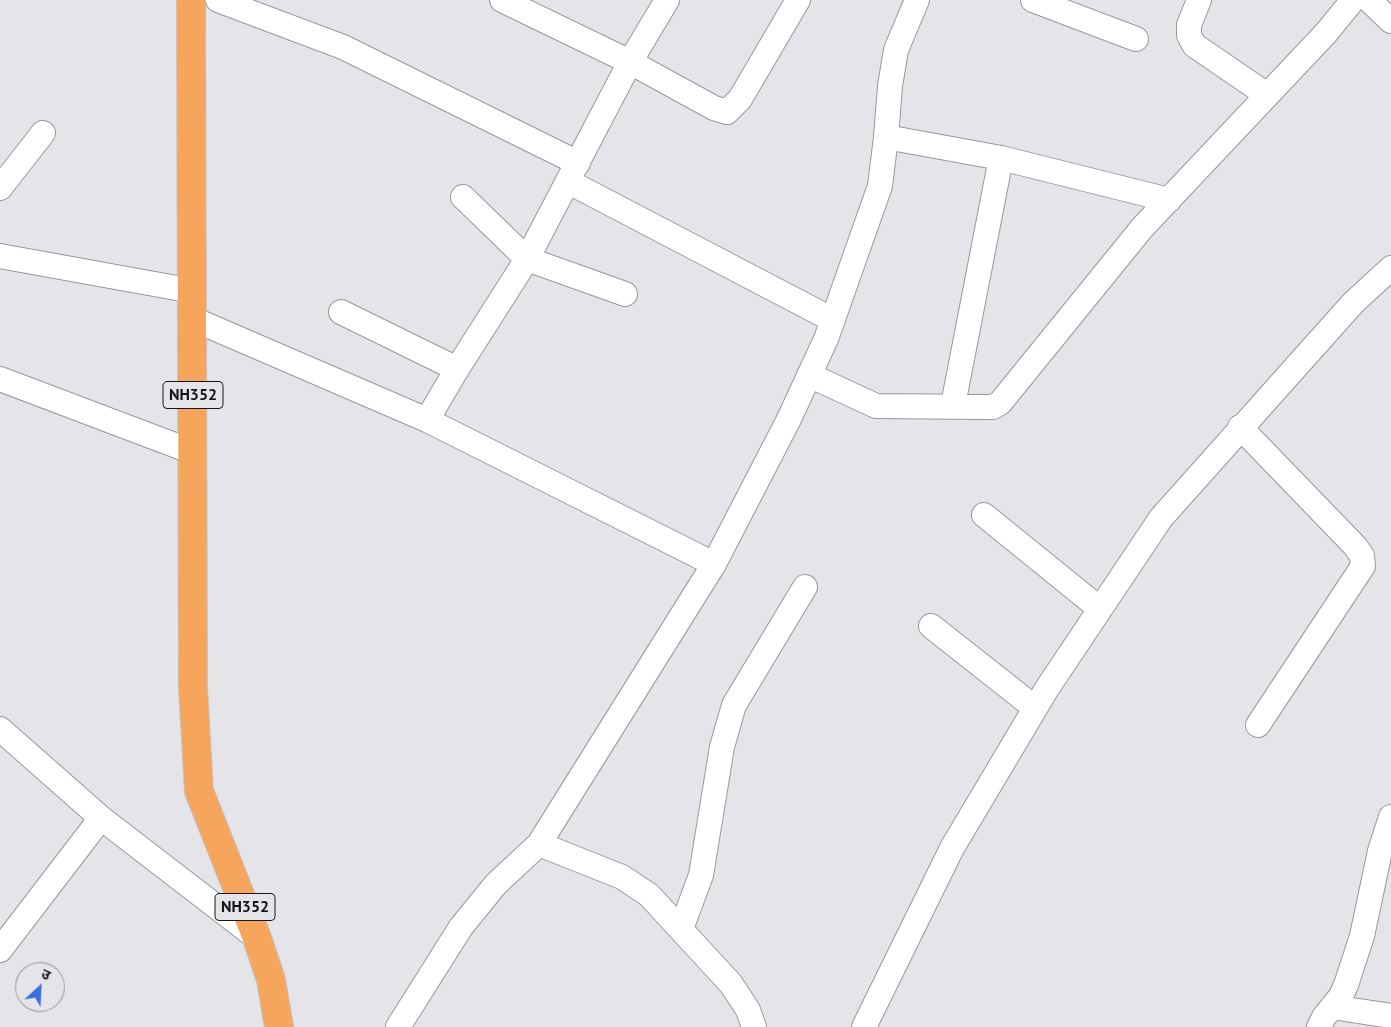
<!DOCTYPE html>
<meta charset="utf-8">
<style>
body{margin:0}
#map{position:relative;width:1391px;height:1027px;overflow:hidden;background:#e5e4e8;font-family:"PT Sans","Noto Sans Devanagari",sans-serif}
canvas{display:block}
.north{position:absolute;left:15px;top:962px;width:50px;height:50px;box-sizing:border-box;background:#e5e4e8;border:1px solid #929194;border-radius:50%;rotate:25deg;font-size:14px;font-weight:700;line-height:20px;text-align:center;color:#151516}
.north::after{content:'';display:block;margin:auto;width:18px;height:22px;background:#3970df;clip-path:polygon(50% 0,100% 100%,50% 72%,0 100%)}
</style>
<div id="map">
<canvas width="1391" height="1027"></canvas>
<div class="north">उ</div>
</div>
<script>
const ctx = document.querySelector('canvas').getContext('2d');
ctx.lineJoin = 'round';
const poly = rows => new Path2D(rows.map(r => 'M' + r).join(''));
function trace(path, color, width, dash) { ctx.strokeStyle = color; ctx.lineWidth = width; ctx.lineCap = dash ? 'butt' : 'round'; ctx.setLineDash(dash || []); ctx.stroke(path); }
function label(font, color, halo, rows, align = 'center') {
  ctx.font = font + ' "PT Sans",sans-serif'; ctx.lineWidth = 4; ctx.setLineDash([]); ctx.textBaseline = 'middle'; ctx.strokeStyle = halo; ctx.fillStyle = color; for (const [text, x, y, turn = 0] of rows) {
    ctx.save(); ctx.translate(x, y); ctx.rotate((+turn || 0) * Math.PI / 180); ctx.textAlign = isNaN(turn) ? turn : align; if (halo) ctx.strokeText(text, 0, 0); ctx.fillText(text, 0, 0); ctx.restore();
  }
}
const street = poly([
 [218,0,343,47,578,163],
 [502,0,630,62,714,108,727,112,740,99,798,0],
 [1033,0,1136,39],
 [1199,0,1189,25,1189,35,1194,45,1267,95],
 [1369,0,1391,21],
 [886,137,890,86,896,50,917,0],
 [569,182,833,320],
 [0,188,43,133],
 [463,197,527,259,625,294],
 [0,256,193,291],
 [341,312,457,369],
 [193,319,427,420,714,564],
 [809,375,876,406,984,407,993,407,1000,403,1142,228,1326,33,1353,0],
 [0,379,193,452],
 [953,405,1001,158],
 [427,420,457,369,527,259,630,62,667,0],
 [1240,427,1355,546,1362,556,1363,566,1258,725],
 [984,515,1100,609],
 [931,626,1035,708],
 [0,729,101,818,257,938],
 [539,844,622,877,649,895,731,984,748,1010,754,1027],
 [681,929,701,875,722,747,734,705,805,587],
 [0,950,101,818],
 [1332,1007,1391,1016],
 [398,1027,461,927,496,884,539,844,714,564,789,419,826,339,880,186,886,137,1001,158,1169,200],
 [864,1027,952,848,1046,690,1161,518,1353,303,1391,268],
 [1319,1027,1324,1017,1341,996,1346,985,1362,936,1380,851,1391,817]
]);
const highway = poly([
 [191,0,193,688,199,791,257,938,271,980,279,1027]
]);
trace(street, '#98989b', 26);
trace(highway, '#c2c2c2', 30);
trace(street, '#fff', 24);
trace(highway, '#f6a55d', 28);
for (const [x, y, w] of [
 [193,395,60],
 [245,907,60]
]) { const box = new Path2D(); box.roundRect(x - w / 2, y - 13.5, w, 27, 4); ctx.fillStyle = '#e5e4e8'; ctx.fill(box); trace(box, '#151516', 1); }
label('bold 16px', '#151516', null, [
 ["NH352",193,395],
 ["NH352",245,907]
]);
</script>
